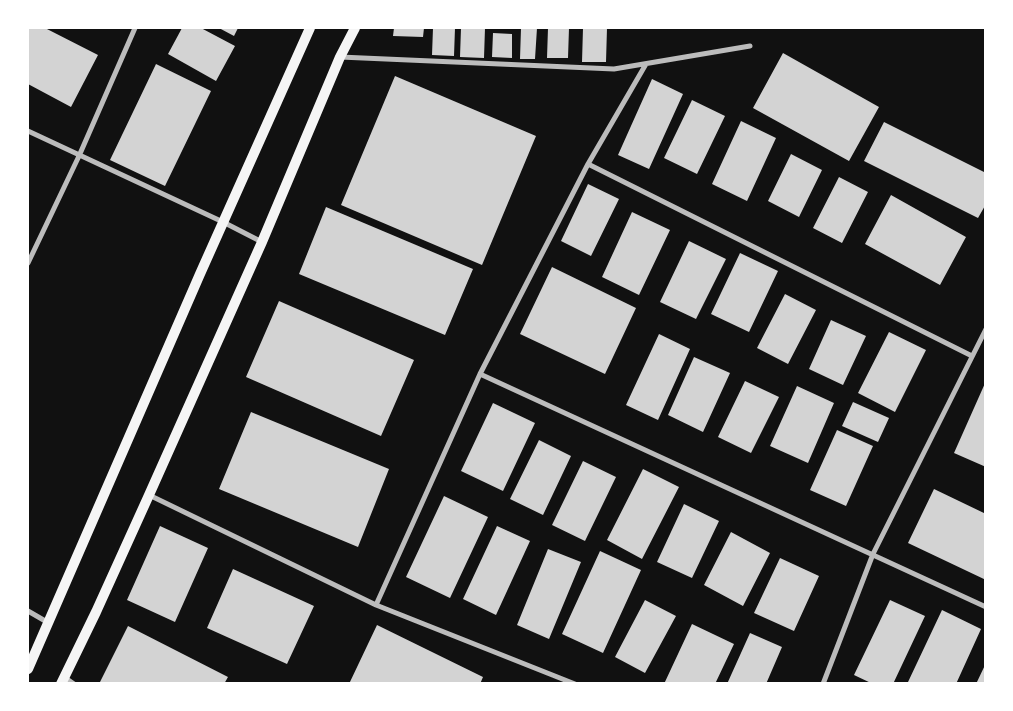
<!DOCTYPE html>
<style>
body{margin:0}
#map{position:relative;width:1013px;height:711px;overflow:hidden;background:#111;font-family:Inter,sans-serif}
canvas{display:block}
.frame{position:absolute;inset:0;border:29px solid #fff;pointer-events:none}
</style>
<div id="map">
<canvas width="1013" height="711"></canvas>
<div class="frame"></div>
</div>
<script>
const ctx = document.querySelector('canvas').getContext('2d');
ctx.lineJoin = 'round';
function paint(path, color) { ctx.fillStyle = color; ctx.fill(path, 'evenodd'); }
const poly = rows => new Path2D(rows.map(r => 'M' + r).join(''));
function trace(path, color, width, dash) { ctx.strokeStyle = color; ctx.lineWidth = width; ctx.lineCap = dash ? 'butt' : 'round'; ctx.setLineDash(dash || []); ctx.stroke(path); }
paint(poly([
 [28,28,45,28,98,55,71,107,28,84],
 [182,28,201,28,235,46,216,81,168,54],
 [219,28,238,28,234,36],
 [394,28,424,28,423,37,393,36],
 [433,28,455,28,454,56,432,55],
 [461,28,485,28,484,58,460,57],
 [521,28,537,28,535,59,520,59],
 [548,28,569,28,568,58,547,58],
 [583,28,607,28,606,62,582,62],
 [493,33,512,34,512,58,492,57],
 [783,53,879,107,849,161,753,108],
 [156,64,211,91,165,186,110,160],
 [395,76,536,136,482,265,341,205],
 [652,79,683,94,649,169,618,155],
 [692,100,725,116,697,174,664,158],
 [741,121,776,138,747,201,712,184],
 [884,122,986,173,986,204,978,218,864,161],
 [791,154,822,170,799,217,768,201],
 [839,177,868,192,842,243,813,228],
 [588,184,619,199,591,256,561,241],
 [891,195,966,237,940,285,865,244],
 [326,207,473,269,445,335,299,274],
 [632,212,670,230,639,295,602,277],
 [689,241,726,259,696,319,660,302],
 [740,253,778,271,749,332,711,314],
 [552,267,636,308,605,374,520,334],
 [785,294,816,310,788,364,757,348],
 [279,301,414,360,381,436,246,377],
 [831,320,866,336,843,385,809,369],
 [889,332,926,350,895,412,858,393],
 [659,334,690,349,658,420,626,405],
 [694,357,730,373,703,432,668,415],
 [745,381,779,397,751,453,718,437],
 [986,381,986,467,954,453],
 [797,386,834,403,808,463,770,446],
 [853,402,889,418,878,442,842,426],
 [493,403,535,423,503,491,461,471],
 [251,412,389,469,358,547,219,489],
 [837,430,873,446,846,506,810,490],
 [539,440,571,456,543,515,510,499],
 [583,461,616,477,585,541,552,525],
 [643,469,679,487,642,559,607,540],
 [934,489,986,514,986,580,908,543],
 [444,496,488,517,450,598,406,577],
 [684,504,719,521,692,578,657,562],
 [160,526,208,548,175,622,127,600],
 [497,526,530,541,496,615,463,599],
 [731,532,770,553,743,606,704,585],
 [548,549,581,562,549,639,517,625],
 [600,551,641,570,603,653,562,634],
 [780,558,819,576,794,631,754,613],
 [233,569,314,606,287,664,207,628],
 [645,600,676,616,645,673,615,657],
 [890,600,925,616,893,684,873,684,854,675],
 [942,610,981,629,956,684,912,684,908,682],
 [692,624,734,644,715,684,664,684],
 [377,625,483,677,480,684,349,684],
 [128,626,228,677,224,684,99,684],
 [750,633,782,647,766,684,727,684],
 [986,663,986,684,976,684]
]), '#d3d3d3');
trace(poly([
 [340,57,614,69,750,46],
 [28,131,223,222,262,242],
 [588,164,972,356],
 [28,263,79,156,135,28],
 [480,374,986,607],
 [149,495,376,605,575,684],
 [376,605,480,374,588,164,646,64],
 [28,611,47,622],
 [64,677,74,684],
 [823,684,873,554,986,329]
]), '#bcbcbc', 5);
trace(poly([
 [28,669,200,274,310,28],
 [61,684,96,612,149,495,262,242,340,57,355,28]
]), '#f5f5f5', 10);
</script>
